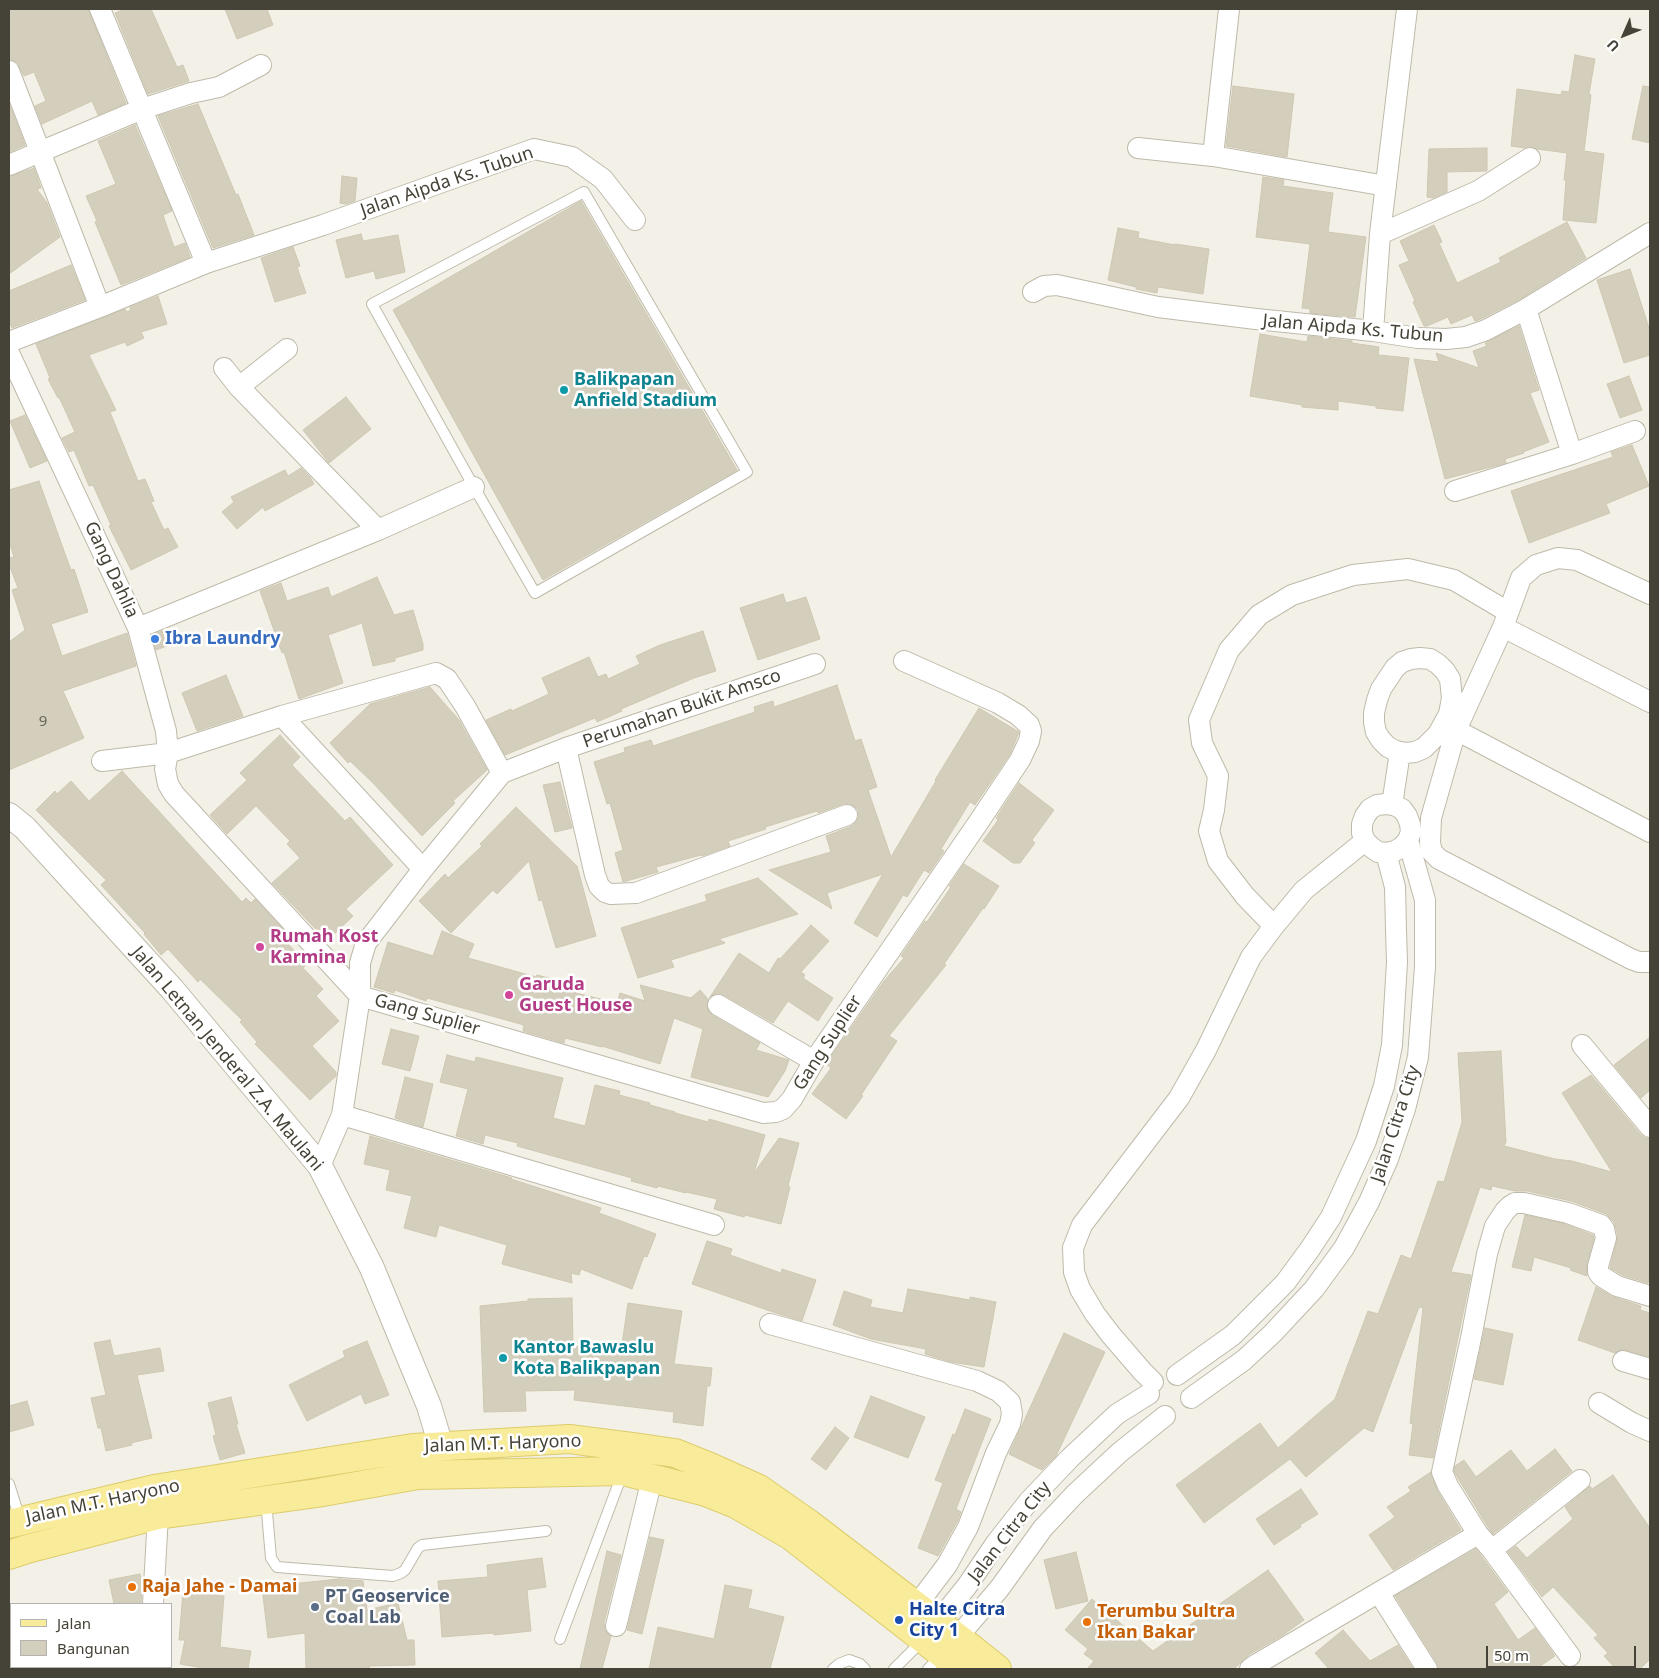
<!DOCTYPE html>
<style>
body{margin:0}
#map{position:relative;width:1659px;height:1678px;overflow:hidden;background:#f3f1e7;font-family:"Noto Sans",sans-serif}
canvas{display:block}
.frame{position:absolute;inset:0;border:10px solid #454237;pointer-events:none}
.legend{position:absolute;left:10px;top:1603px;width:162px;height:65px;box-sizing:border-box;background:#fff;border:1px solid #b5b3af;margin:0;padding:6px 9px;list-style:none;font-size:15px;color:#454237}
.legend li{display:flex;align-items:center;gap:10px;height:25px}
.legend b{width:25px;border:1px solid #b5b3af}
.north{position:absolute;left:1599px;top:10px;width:50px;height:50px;-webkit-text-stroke:4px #fff;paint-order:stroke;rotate:226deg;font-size:14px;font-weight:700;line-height:20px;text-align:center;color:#454237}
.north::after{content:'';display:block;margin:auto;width:18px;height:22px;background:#454237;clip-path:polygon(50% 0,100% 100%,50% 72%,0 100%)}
.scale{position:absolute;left:1486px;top:1646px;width:150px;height:22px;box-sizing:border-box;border:2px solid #454237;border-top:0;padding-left:6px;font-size:15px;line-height:18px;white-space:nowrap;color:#454237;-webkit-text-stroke:4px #fff;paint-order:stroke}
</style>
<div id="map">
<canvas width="1659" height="1678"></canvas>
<div class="frame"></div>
<ul class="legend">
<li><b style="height:6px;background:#f8ec9b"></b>Jalan</li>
<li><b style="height:14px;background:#d4cebd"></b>Bangunan</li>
</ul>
<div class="north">U</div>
<div class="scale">50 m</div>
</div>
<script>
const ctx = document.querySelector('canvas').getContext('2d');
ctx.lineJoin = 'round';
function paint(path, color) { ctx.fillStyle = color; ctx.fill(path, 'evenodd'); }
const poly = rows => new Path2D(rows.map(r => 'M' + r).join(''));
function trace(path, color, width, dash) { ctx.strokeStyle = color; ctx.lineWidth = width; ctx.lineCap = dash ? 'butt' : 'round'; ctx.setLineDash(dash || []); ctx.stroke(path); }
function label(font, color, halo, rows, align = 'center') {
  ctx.font = font + ' "Noto Sans",sans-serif'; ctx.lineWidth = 5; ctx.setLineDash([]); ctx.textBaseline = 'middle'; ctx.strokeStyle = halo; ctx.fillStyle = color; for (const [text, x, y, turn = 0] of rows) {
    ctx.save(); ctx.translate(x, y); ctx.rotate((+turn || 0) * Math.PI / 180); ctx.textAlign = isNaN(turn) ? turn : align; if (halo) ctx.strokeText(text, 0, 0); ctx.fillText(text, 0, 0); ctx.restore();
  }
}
const building = poly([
 [9,9,88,9,126,103,98,115,92,101,42,124,35,106,46,101,34,72,24,76,17,62,9,59,9,9],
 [125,9,151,9,177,67,183,65,189,81,148,94,115,13,125,9],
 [225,9,267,9,273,25,237,39,225,9],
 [1575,55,1595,59,1589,94,1591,95,1584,151,1604,154,1596,223,1563,220,1566,180,1564,180,1567,153,1537,149,1530,146,1525,148,1511,146,1517,89,1561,95,1562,91,1569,92,1575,55],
 [1233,86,1294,94,1287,157,1226,146,1233,86],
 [1643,86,1650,87,1650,143,1632,139,1643,86],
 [9,103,25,145,9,152,9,103],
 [198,104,236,195,238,194,254,235,213,248,158,116,198,104],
 [135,125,172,211,163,215,174,247,185,243,190,257,121,285,95,222,97,221,86,196,116,184,98,141,135,125],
 [1487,148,1487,171,1447,172,1447,192,1433,198,1427,197,1429,149,1487,148],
 [34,168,41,188,37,189,47,203,60,237,9,274,9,177,34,168],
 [342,176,357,178,355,201,346,204,340,203,342,176],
 [1263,177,1284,180,1283,186,1333,193,1328,232,1366,237,1355,317,1310,313,1310,309,1302,308,1310,244,1256,237,1263,177],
 [581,201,737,470,543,580,393,310,581,201],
 [1567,222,1586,258,1520,299,1481,319,1475,321,1472,315,1451,324,1448,317,1427,326,1424,326,1413,302,1415,301,1399,265,1409,261,1400,241,1434,225,1442,242,1439,243,1457,283,1501,262,1499,258,1567,222],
 [1118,228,1139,232,1138,238,1175,245,1175,244,1209,249,1203,294,1158,287,1157,293,1136,289,1136,287,1108,280,1118,228],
 [361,234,363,241,398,235,405,272,376,279,374,271,346,278,336,240,361,234],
 [293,247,300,266,297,267,306,293,275,302,261,258,293,247],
 [71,265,85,300,12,328,9,321,9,291,71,265],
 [1630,269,1650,331,1650,355,1624,363,1597,280,1630,269],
 [158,296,167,324,141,332,144,338,127,346,125,342,89,355,116,410,110,412,138,481,145,479,154,501,151,502,164,530,168,528,178,547,131,570,109,526,111,525,93,485,89,486,74,450,69,452,62,438,75,432,59,397,58,398,48,379,50,378,36,344,125,309,127,312,131,310,130,307,158,296],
 [1519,326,1539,390,1530,393,1549,442,1523,452,1524,453,1505,459,1506,463,1445,479,1414,359,1439,362,1436,353,1479,368,1473,351,1487,346,1485,343,1519,326],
 [1260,334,1307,342,1308,336,1352,341,1352,343,1379,347,1378,355,1409,358,1403,411,1376,408,1376,406,1338,401,1338,410,1302,407,1302,405,1250,396,1260,334],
 [1629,376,1642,410,1620,418,1607,384,1629,376],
 [346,397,371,429,329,463,303,430,346,397],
 [25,415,47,461,30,468,10,421,25,415],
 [1632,445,1649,486,1606,504,1610,513,1529,543,1511,491,1613,457,1611,452,1632,445],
 [301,468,310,477,314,484,265,511,263,507,237,529,222,512,234,502,231,497,285,470,288,476,301,468],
 [39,481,64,551,71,570,74,569,88,612,51,624,62,656,127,633,136,666,63,691,84,738,9,770,9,642,25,630,12,590,18,588,9,564,9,558,14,557,9,541,9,490,39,481],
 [377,577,394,615,413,610,423,644,423,650,395,658,395,661,373,666,362,623,328,635,343,683,299,699,284,652,282,653,260,591,281,583,287,601,328,587,331,597,377,577],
 [783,594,786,603,806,597,820,639,758,660,740,608,783,594],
 [162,631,167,646,156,650,152,635,162,631],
 [703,631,716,671,694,678,654,695,621,709,622,711,597,722,595,718,505,755,486,720,511,709,512,711,549,694,542,678,589,657,598,677,606,674,608,679,640,664,636,656,660,645,703,631],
 [226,675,243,716,197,731,182,693,226,675],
 [837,685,855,741,861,739,877,787,868,790,891,857,936,781,935,780,979,708,1019,732,1010,754,975,805,970,802,941,849,944,851,929,873,924,870,907,897,903,895,877,937,854,923,883,874,827,893,832,909,769,870,831,852,826,836,852,826,856,822,859,817,858,810,854,806,849,803,843,804,818,813,817,811,765,827,766,829,728,841,730,846,702,856,701,855,656,867,658,872,623,882,615,853,623,850,610,803,607,804,594,762,625,752,624,748,651,740,653,746,755,712,754,707,773,701,774,707,837,685],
 [430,687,459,720,487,770,453,801,455,803,422,836,373,783,350,761,348,763,330,743,370,704,430,687],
 [280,735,300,757,292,765,345,821,350,817,393,865,346,909,353,916,327,941,272,883,300,858,287,844,290,841,256,806,227,834,210,815,247,780,240,773,280,735],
 [122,771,242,902,246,898,251,903,255,899,291,938,287,943,307,964,303,968,323,989,316,996,339,1021,312,1046,336,1072,336,1076,310,1100,255,1044,257,1042,240,1022,242,1020,200,979,198,982,168,949,161,955,144,934,145,933,101,885,106,880,36,810,55,791,57,794,71,781,89,801,122,771],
 [560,782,572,828,555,832,543,785,560,782],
 [1019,783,1054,810,1032,840,1035,843,1020,863,1013,863,983,841,998,820,996,818,1019,783],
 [516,807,577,866,596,936,556,948,542,900,539,901,529,861,497,894,493,890,451,933,419,901,445,874,448,878,482,846,480,844,516,807],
 [964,864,999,886,984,909,983,908,944,964,946,965,889,1036,897,1041,861,1095,863,1096,846,1119,812,1094,831,1068,826,1064,884,981,904,958,901,956,925,921,927,922,951,887,949,886,964,864],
 [758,878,798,914,719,939,725,943,671,960,674,967,638,978,621,928,707,901,705,895,758,878],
 [811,925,829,941,801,972,805,975,803,978,833,998,818,1021,788,1001,773,1023,724,995,718,993,710,997,739,953,769,973,778,958,780,959,811,925],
 [442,931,474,944,468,958,536,977,537,975,578,985,576,993,617,1003,620,993,645,1001,640,985,691,998,700,990,708,999,706,1005,708,1010,712,1015,760,1043,756,1050,789,1060,785,1071,768,1097,691,1077,703,1029,674,1018,660,1064,602,1046,602,1047,565,1038,564,1043,523,1031,524,1025,427,998,426,1001,395,990,394,993,374,987,388,942,433,956,442,931],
 [391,1029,419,1036,410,1071,382,1064,391,1029],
 [1650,1037,1650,1090,1641,1098,1614,1065,1650,1037],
 [1501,1051,1506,1142,1504,1146,1555,1159,1572,1161,1612,1172,1562,1093,1591,1075,1641,1135,1645,1138,1650,1139,1650,1275,1648,1283,1622,1275,1610,1268,1618,1236,1614,1222,1606,1214,1571,1201,1527,1191,1515,1191,1492,1186,1491,1190,1480,1187,1451,1272,1471,1275,1433,1458,1409,1455,1413,1424,1410,1423,1423,1308,1419,1307,1373,1432,1364,1428,1306,1477,1290,1459,1204,1523,1176,1485,1260,1423,1278,1448,1335,1399,1368,1311,1378,1314,1401,1255,1411,1259,1438,1181,1444,1182,1462,1122,1458,1053,1501,1051],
 [447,1055,475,1062,476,1057,563,1078,553,1118,585,1126,595,1085,620,1091,619,1095,650,1103,650,1105,675,1112,675,1113,708,1122,709,1119,765,1135,754,1173,779,1138,799,1143,788,1186,790,1187,781,1224,745,1215,744,1217,714,1209,717,1199,686,1192,686,1193,658,1186,657,1188,631,1181,632,1178,517,1146,518,1143,485,1135,483,1144,456,1136,468,1089,440,1082,447,1055],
 [405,1077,433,1084,423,1127,395,1118,405,1077],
 [370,1136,512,1178,511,1179,601,1208,599,1213,656,1234,647,1257,644,1256,632,1289,581,1269,579,1275,571,1273,572,1283,502,1264,507,1245,439,1225,436,1237,404,1228,412,1196,386,1190,390,1170,364,1164,370,1136],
 [1525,1215,1565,1224,1593,1235,1594,1238,1587,1263,1587,1276,1570,1270,1571,1268,1534,1257,1531,1271,1512,1267,1525,1215],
 [707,1241,732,1249,730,1255,781,1273,782,1269,816,1280,802,1321,773,1312,692,1284,707,1241],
 [1596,1287,1613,1297,1641,1306,1640,1310,1650,1313,1650,1357,1626,1350,1620,1350,1615,1353,1578,1340,1596,1287],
 [908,1289,970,1300,970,1297,996,1302,984,1367,951,1362,925,1354,926,1349,871,1339,833,1325,844,1291,872,1300,870,1307,903,1313,908,1289],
 [572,1298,573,1346,621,1351,628,1303,682,1311,674,1364,712,1368,710,1386,707,1386,703,1426,673,1422,674,1412,574,1400,575,1390,525,1391,526,1411,484,1412,480,1306,528,1301,528,1299,572,1298],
 [1485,1328,1513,1334,1503,1385,1474,1379,1485,1328],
 [1064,1333,1105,1352,1056,1456,1042,1470,1009,1454,1064,1333],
 [110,1340,114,1356,160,1348,164,1371,137,1375,152,1438,131,1443,132,1445,106,1451,101,1428,98,1428,91,1398,106,1395,94,1343,110,1340],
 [367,1341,389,1395,365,1404,361,1394,307,1421,289,1385,345,1357,343,1351,367,1341],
 [871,1396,925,1417,908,1458,854,1437,871,1396],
 [231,1397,238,1424,236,1424,245,1453,220,1460,213,1436,216,1435,208,1403,231,1397],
 [27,1401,34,1425,9,1432,9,1406,27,1401],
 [965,1409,991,1419,956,1509,961,1512,957,1522,938,1556,918,1548,943,1483,935,1480,953,1434,955,1435,965,1409],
 [835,1427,849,1438,826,1470,811,1459,835,1427],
 [1555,1449,1572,1471,1493,1534,1488,1527,1459,1480,1454,1471,1455,1466,1464,1460,1476,1477,1511,1450,1527,1471,1555,1449],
 [1431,1472,1438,1492,1461,1530,1393,1570,1369,1535,1395,1517,1387,1507,1411,1491,1408,1487,1431,1472],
 [1613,1475,1650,1528,1650,1659,1640,1669,1616,1669,1604,1656,1608,1653,1594,1638,1598,1635,1553,1587,1542,1597,1508,1552,1516,1546,1527,1558,1573,1519,1565,1507,1590,1486,1592,1489,1613,1475],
 [1301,1489,1318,1514,1300,1525,1301,1527,1274,1545,1256,1519,1301,1489],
 [650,1537,664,1540,642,1634,627,1630,650,1537],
 [1476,1549,1508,1592,1494,1604,1518,1640,1535,1628,1555,1656,1536,1669,1439,1669,1437,1663,1395,1596,1476,1549],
 [607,1551,621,1555,604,1623,605,1630,611,1636,602,1669,580,1669,607,1551],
 [1076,1552,1088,1601,1056,1609,1044,1560,1076,1552],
 [542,1558,546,1587,527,1590,531,1631,494,1635,494,1633,442,1637,438,1581,488,1577,487,1565,542,1558],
 [1268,1570,1304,1620,1283,1635,1250,1654,1234,1669,1087,1669,1094,1661,1084,1654,1088,1649,1065,1630,1092,1599,1153,1651,1268,1570],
 [140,1574,142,1584,141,1604,114,1604,109,1580,140,1574],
 [339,1579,363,1581,367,1610,398,1603,407,1640,414,1640,415,1665,369,1666,370,1669,306,1669,305,1633,268,1638,262,1587,339,1579],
 [725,1585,752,1590,748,1608,784,1617,770,1669,649,1669,658,1627,714,1639,725,1585],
 [183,1592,224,1596,220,1647,251,1651,248,1669,208,1669,180,1664,185,1640,179,1640,183,1592],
 [1343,1630,1370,1661,1398,1645,1413,1669,1329,1669,1315,1653,1343,1630]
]);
paint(building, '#d4cebd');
trace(building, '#cec7b1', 1);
const service = poly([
 [584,192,747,472,535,593,474,487,372,304,584,192],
 [9,1484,20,1519],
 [266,1501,271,1558,277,1567,393,1576,401,1573,405,1570,418,1548,422,1545,546,1531],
 [560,1639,623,1472],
 [833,1669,839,1664,849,1660,860,1664,865,1669],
 [894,1669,923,1640],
 [928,1669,942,1655]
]);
const minor = poly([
 [100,9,206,263],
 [1229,9,1213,156,1386,186],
 [9,71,100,307],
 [1138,148,1213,156],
 [9,165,142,109,191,93,219,87,261,65],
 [1380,234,1478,191,1530,158],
 [1033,292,1044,286,1057,285,1158,307,1256,319,1373,331,1418,338,1446,339,1466,337,1486,330,1526,309,1650,233],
 [1526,309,1572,454,1635,431],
 [1373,331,1380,234,1407,9],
 [9,342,100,307,206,263,323,225,534,149,572,157,603,179,635,220],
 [287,349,239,387,378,530],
 [9,353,138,628,166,731,168,753,165,769,168,784,174,794,360,996,763,1113,776,1112,783,1109,792,1099,814,1061,978,823,1020,760,1029,741,1031,731,1029,725,1018,715,998,703,904,661],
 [224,368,239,387],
 [1455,491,1572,454],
 [1650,594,1577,560,1558,558,1536,565,1521,578,1503,627,1456,730,1431,818,1430,843,1432,852,1439,859,1631,959,1639,962,1650,962],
 [1503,627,1650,702],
 [138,628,378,530,474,487],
 [1420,658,1430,659,1438,664,1445,671,1450,679,1452,698,1449,714,1438,734,1424,748,1415,752,1405,753,1396,751,1388,747,1381,740,1376,732,1374,722,1374,713,1377,700,1381,689,1395,668,1402,662,1411,659,1420,658],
 [282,716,423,869],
 [1456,730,1650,832],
 [566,748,595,875,599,886,605,892,611,894,636,893,847,815],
 [102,761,168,753,282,716,436,673,447,679,465,706,502,773],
 [1392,805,1400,752],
 [1274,926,1245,896,1218,861,1209,831,1214,810,1218,776,1202,743,1199,720,1229,650,1259,615,1292,595,1353,575,1408,569,1454,580,1508,612],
 [718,1005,814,1061],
 [1582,1045,1650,1127],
 [342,1115,714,1225],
 [320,1166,342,1115,360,996,360,963,366,943,423,869,502,773,566,748,815,664],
 [770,1324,977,1381,998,1391,1010,1402,1012,1414,1010,1424,996,1453,968,1527,947,1565,916,1606],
 [1623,1361,1650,1369],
 [1177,1375,1233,1335,1285,1283,1310,1249,1331,1217,1366,1141,1384,1086,1392,1045,1397,962,1396,930,1395,887,1386,853],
 [1153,1382,1142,1371,1111,1335,1095,1314,1080,1289,1074,1272,1073,1248,1082,1225,1179,1098,1206,1050,1251,957,1274,926,1304,890,1365,841],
 [1191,1398,1244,1360,1272,1334,1314,1289,1344,1248,1369,1202,1388,1159,1405,1109,1418,1057,1425,967,1425,900,1408,840,1411,832,1410,824,1407,816,1402,809,1394,805,1386,804,1377,805,1370,809,1365,816,1362,824,1362,833,1365,841,1371,847,1378,852,1386,853,1395,851,1402,847,1408,840],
 [1599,1403,1632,1423,1650,1431],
 [1492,1550,1580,1480],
 [1379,1593,1427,1669],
 [153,1604,158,1515],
 [616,1626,652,1479],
 [929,1633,967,1586,996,1543,1029,1501,1070,1458,1117,1414,1149,1394],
 [949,1647,999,1589,1043,1528,1075,1494,1119,1453,1165,1416],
 [1570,1656,1492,1550,1478,1534,1448,1486,1442,1472,1471,1338,1487,1254,1495,1226,1505,1211,1510,1206,1515,1203,1524,1203,1568,1213,1601,1225,1604,1229,1606,1238,1598,1266,1598,1272,1601,1276,1617,1286,1650,1296],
 [155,1667,160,1669],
 [1250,1669,1257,1664,1478,1534]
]);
const tertiary = poly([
 [9,815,25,828,172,989,320,1166,372,1268,429,1406,441,1446]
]);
const primary = poly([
 [9,1524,154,1489,413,1448,569,1439,632,1447,675,1453,710,1467,759,1489,809,1524,958,1638,997,1669],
 [9,1555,27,1549,158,1515,317,1493,418,1475,623,1471,706,1492,736,1504,790,1535,962,1669]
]);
trace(service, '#bebaaa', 12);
trace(minor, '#bebaaa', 22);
trace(tertiary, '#bebaaa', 26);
trace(primary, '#ddcc6b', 30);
trace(service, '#fff', 10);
trace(minor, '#fff', 20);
trace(tertiary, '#fff', 24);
trace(primary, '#f8ec9b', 28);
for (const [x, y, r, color] of [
 [564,390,5,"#0f9aa8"],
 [155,639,5,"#3f7fe0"],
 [260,947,5,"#d1479c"],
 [509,995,5,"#d1479c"],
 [503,1358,5,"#0f9aa8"],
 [132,1587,5,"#e8710a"],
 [315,1607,5,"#5c6f8a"],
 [899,1620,5,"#1a4fb4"],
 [1087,1622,5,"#e8710a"]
]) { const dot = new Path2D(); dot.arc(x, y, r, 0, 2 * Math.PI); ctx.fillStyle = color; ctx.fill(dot); trace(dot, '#fff', 2); }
label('15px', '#696558', null, [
 ["9",43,722]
]);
label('18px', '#454237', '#fff', [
 ["Jalan Aipda Ks. Tubun",447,182,-19],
 ["Jalan Aipda Ks. Tubun",1353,329,5],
 ["Gang Dahlia",111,570,65],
 ["Perumahan Bukit Amsco",682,709,-19],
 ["Gang Suplier",427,1015,16],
 ["Gang Suplier",828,1043,-57],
 ["Jalan Letnan Jenderal Z.A. Maulani",227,1059,50],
 ["Jalan Citra City",1396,1124,-72],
 ["Jalan M.T. Haryono",503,1444,-2],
 ["Jalan M.T. Haryono",103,1502,-12],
 ["Jalan Citra City",1010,1532,-52]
]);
label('bold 18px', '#0d838f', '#fff', [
 ["Balikpapan",574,380],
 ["Anfield Stadium",574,401],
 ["Kantor Bawaslu",513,1348],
 ["Kota Balikpapan",513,1369]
], 'left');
label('bold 18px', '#366cbe', '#fff', [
 ["Ibra Laundry",165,639]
], 'left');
label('bold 18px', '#b23c85', '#fff', [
 ["Rumah Kost",270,937],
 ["Karmina",270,958],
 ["Garuda",519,985],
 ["Guest House",519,1006]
], 'left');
label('bold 18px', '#c56008', '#fff', [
 ["Raja Jahe - Damai",142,1587],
 ["Terumbu Sultra",1097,1612],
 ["Ikan Bakar",1097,1633]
], 'left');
label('bold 18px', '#4e5e75', '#fff', [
 ["PT Geoservice",325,1597],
 ["Coal Lab",325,1618]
], 'left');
label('bold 18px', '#164399', '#fff', [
 ["Halte Citra",909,1610],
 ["City 1",909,1631]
], 'left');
</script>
